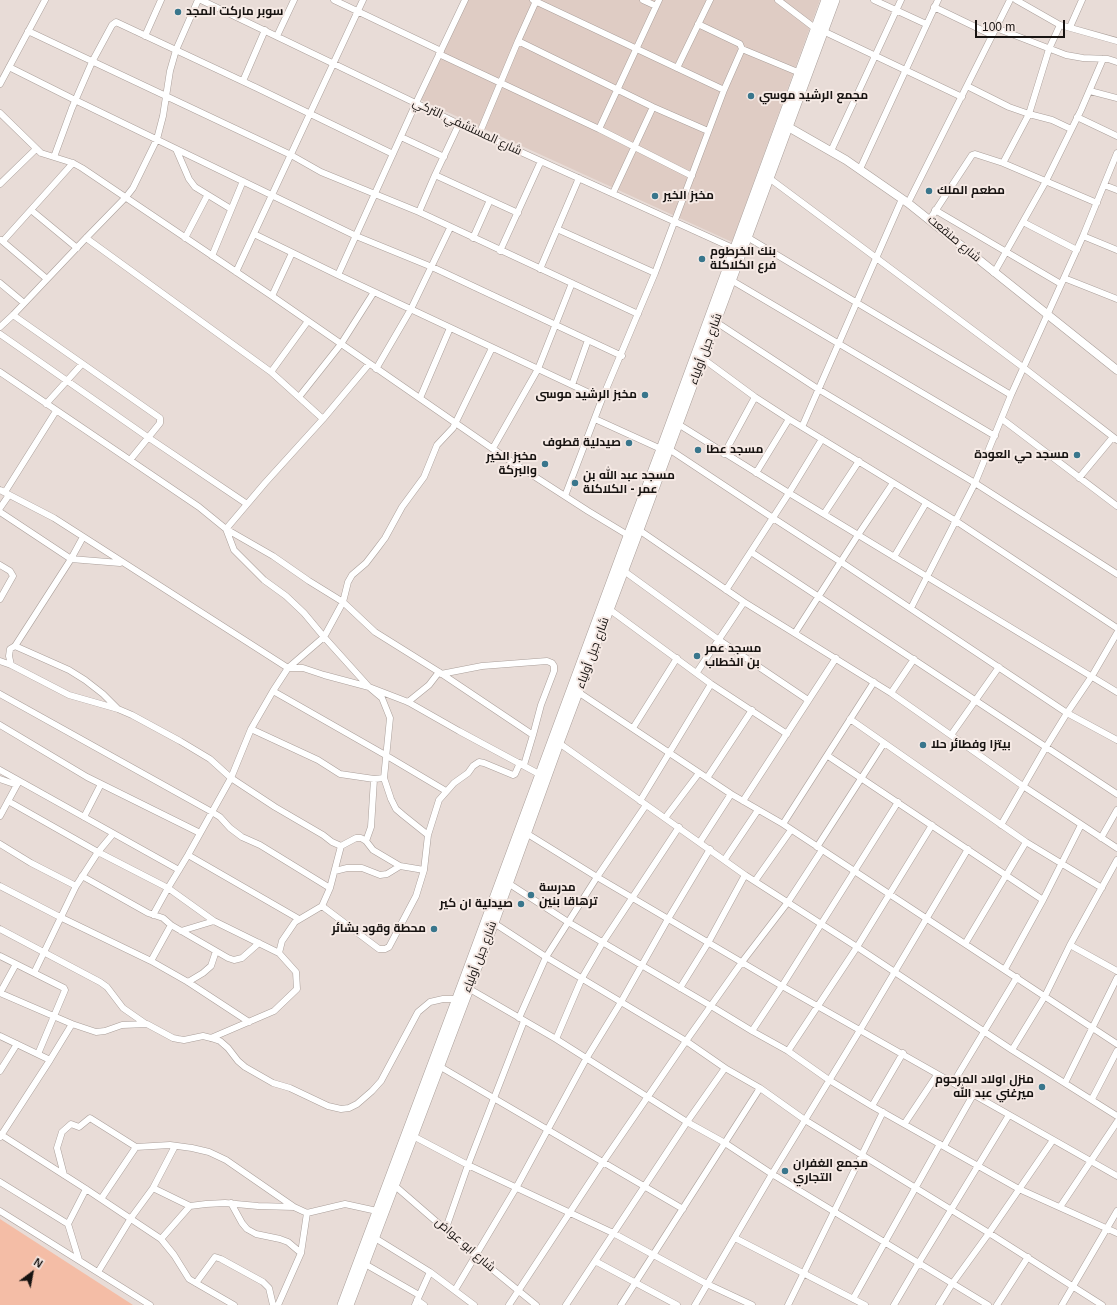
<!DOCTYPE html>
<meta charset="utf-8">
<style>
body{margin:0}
#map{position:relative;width:1117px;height:1305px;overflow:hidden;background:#e8dcd7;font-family:Helvetica,sans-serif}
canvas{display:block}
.north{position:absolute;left:12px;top:1253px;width:40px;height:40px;-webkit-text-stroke:3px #f5e9e4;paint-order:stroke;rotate:32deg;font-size:11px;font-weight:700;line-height:16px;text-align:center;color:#171311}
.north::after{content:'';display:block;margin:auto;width:14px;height:18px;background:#171311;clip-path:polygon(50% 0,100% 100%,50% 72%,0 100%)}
.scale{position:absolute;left:975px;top:20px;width:90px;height:18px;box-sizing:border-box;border:2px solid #171311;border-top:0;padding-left:5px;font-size:12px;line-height:14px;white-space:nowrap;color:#171311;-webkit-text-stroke:3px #f5e9e4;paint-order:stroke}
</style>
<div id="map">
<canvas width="1117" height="1305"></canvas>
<div class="north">N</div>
<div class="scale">100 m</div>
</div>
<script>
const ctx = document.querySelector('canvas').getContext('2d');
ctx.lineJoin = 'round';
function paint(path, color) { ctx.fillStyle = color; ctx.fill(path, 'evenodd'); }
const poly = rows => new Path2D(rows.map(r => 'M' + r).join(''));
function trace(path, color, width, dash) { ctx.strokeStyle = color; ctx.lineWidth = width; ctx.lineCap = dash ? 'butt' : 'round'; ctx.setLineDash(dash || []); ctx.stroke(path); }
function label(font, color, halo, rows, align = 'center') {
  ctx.font = font + ' Helvetica,Cairo,sans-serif'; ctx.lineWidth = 4; ctx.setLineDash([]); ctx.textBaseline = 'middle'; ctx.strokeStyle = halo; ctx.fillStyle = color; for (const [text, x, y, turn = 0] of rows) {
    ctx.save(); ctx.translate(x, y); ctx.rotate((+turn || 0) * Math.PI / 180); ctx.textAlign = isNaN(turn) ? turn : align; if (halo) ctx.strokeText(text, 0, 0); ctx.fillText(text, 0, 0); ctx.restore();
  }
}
paint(poly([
 [464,0,820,0,732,242,421,100]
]), '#dfccc4');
paint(poly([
 [0,1219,133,1305,0,1305]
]), '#f4bda6');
const street = poly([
 [201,0,459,124,735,249],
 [334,0,441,51],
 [533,0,724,90],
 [643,0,656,6],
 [778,0,816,29],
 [874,0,926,24],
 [1016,0,1060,25],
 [934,7,992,35],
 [1070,27,1082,0],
 [996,28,1066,55,1083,58,1108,59,1117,62],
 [28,31,291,155,321,172,419,212,638,314],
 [823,31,962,97],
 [145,36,161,0],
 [277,36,294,0],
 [518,41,653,107,708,131],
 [742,49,800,73],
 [439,54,599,129,692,176],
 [9,67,75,100,356,236,432,267,622,356],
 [677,68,710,0],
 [243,81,265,30],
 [0,84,45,0],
 [967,86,1009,107,1029,114,1052,120,1071,129],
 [1090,91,1117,98],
 [0,113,41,153,73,163,82,168,272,296,509,460,588,511,631,537],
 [1077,117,1117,136],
 [599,129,659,0],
 [480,132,518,41,536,1],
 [401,137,444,157],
 [176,149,189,179,195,187,231,209],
 [831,151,901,0],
 [54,157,72,108,92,62,112,25,116,22,257,88,393,154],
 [1003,163,1029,114,1049,49,1060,25,1117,41],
 [860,169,938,0],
 [435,175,459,124],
 [769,178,1024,368,1117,440],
 [0,184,36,149],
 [1104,185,1117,190],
 [613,193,653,107],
 [908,203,1010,0],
 [31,210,77,248],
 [935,210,1061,284],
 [419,212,435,175,518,213],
 [930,219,972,155,975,154,1003,163,1097,203],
 [1023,222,1077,250],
 [557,229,655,273],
 [254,234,338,275,602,399],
 [1083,236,1117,250],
 [747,237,1011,395],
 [86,238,271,372,323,419],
 [185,238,207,196],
 [473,238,490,200],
 [1,240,47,279],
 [3,241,73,163],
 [500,251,541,161],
 [212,256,243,181],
 [540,269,579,178],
 [236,272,363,0],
 [994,273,1046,181,1081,110,1103,59],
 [338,275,416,103,465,0],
 [1064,278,1117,299],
 [731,280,995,436],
 [0,283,24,303],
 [272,296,292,253],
 [13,315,160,418,160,423,130,460],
 [716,322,818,389,975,483,1117,574],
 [0,327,13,315,86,238,126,197,133,188,157,139,163,116,170,71,176,50,198,0],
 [0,334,149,438,247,504],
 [702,358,755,397,789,419,956,521,1117,628],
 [376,369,411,309,450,228],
 [0,372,199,507,226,529,273,556,309,581,343,602,375,632,439,672,533,735,524,765],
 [271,372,308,321],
 [572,385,588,340],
 [299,397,341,344,374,292],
 [420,398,450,328],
 [46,404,82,364],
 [595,419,661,449],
 [1002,419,1117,506],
 [678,424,789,493,1117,692],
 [802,427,902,199],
 [493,448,538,369,572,283],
 [669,449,773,518,841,562,1067,713,1117,740],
 [724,454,755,397],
 [756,473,789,419],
 [1079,478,1113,437],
 [0,490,54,518,288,668,303,668,324,675,369,687,408,702,459,731,539,774],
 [5,492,56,411],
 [565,496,602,399,655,273,724,90,742,49,740,44,698,24],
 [0,508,9,495],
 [0,512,71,559,120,563],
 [824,514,859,461],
 [639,530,744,602,891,693,1023,786,1117,848],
 [751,552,1117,794],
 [894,557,926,503],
 [0,565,10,571,13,576,0,599],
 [624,571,719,640,808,700],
 [726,590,789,493,822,439],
 [911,608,975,483,1011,395,1083,236,1117,153],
 [609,609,711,684,787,734],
 [795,633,858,535,893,483],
 [15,646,69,670,85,680,103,694,117,708],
 [0,661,11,665,69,695,118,709,132,715,180,741,210,759,231,778,275,807,323,835,332,842,341,846,356,838,361,838,366,841],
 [11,665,9,656,10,649,15,646,71,559,83,537],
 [697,672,744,602],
 [441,674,482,666,547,661,552,663,554,666,554,671,541,705,533,735],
 [273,691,387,756,446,791],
 [578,692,731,794,783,824,1117,1044],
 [891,693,914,659],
 [0,694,212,812,220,817,230,828,242,837,260,845,330,888],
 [408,702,429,685,439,672],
 [850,719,1026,842,1102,888],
 [0,725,87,777,200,833],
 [633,728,677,658],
 [251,729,318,760,340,774,374,779,384,778],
 [951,735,999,667],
 [559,743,745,875,857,947,1012,1050,1117,1116],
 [828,756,1043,900],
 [0,770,179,870],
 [707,778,752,710],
 [0,779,17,785],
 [374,779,371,827,366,841,373,850,400,866,424,870],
 [8,801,98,852,168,888,153,915],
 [640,801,711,684],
 [743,801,836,658],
 [0,816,19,781],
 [84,817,101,784],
 [665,818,699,773],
 [783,824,874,682],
 [1001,825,1046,747,1067,713,1092,676,1117,633],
 [526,833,597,877,782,986,1117,1176],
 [428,835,439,800,454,783,468,773,473,766,479,762,484,763,513,775,515,774,520,763],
 [1101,838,1117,810],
 [700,842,731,794],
 [0,844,31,863,76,886],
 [817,847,884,743],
 [188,855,299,919],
 [725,859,758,810],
 [335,871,347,868,362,868,380,875,387,874,400,866],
 [82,876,148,913,163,918,171,925,228,958,234,960,242,958,259,943],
 [755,881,791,830],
 [508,883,568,922,711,1006,752,1031,788,1051,829,1080,872,1106,1019,1189,1117,1233],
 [0,886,62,918,151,961,188,982,249,1022],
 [322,906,379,949,385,949,389,947,416,896,424,870,428,835,403,815,396,809,391,799,384,778,390,718,382,698,369,687,324,637,343,602,348,582,352,575,366,563,376,550,385,538,402,507,424,477,437,445,453,428,492,348],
 [494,923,546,957,686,1041,725,1068,760,1088,805,1120,989,1233,1102,1305],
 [0,929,100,982,107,987,123,1008,146,1024],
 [181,931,214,921],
 [965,944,1026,842],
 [1070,945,1117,971],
 [279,953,214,921,168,888,188,855,231,778,251,729,273,691,288,668,324,637,304,613,286,596,264,580,234,550,226,529,265,483,323,419,369,364],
 [0,956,64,988,65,990,38,1054],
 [151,961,171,925],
 [1005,969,1043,900,1081,825],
 [34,973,76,886,98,852,113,834],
 [188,982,203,973,211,966,216,951],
 [468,988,556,1039,687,1122,725,1143,772,1174,988,1305],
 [680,988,708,943,745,875],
 [0,993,72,1024],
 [0,993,16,964],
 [519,1018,546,957,597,877,646,805],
 [752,1031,782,986,898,802],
 [0,1036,50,1060,72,1024,96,1032,105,1031,122,1025,147,1024,173,1038,178,1039,184,1040,203,1036,211,1038,220,1041,228,1048,238,1061,245,1067,273,1083,290,1088,328,1106,341,1109,349,1108,357,1104,372,1091,381,1081,418,1012,430,1002,443,999,456,999],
 [211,1038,274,1011,297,989,296,972,279,953,282,941,295,922,322,906,330,888,341,846],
 [556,1039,582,978,603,942,679,827],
 [1012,1050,1045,996,1070,945,1117,860],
 [788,1051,857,947,932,825],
 [439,1066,683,1209],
 [0,1071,17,1044],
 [953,1083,1017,977],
 [1065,1083,1117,978],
 [1092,1099,1117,1051],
 [872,1106,903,1053],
 [905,1123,937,1075],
 [0,1134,86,1189,161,1239,174,1255,189,1279,234,1305],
 [413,1136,468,1165,613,1233,707,1284,752,1305],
 [0,1137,50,1060],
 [944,1146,973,1095],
 [64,1175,57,1148,62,1132,71,1124,79,1127,90,1118,136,1147],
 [0,1182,68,1224],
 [394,1185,476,1256,536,1305],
 [153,1188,175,1146],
 [101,1199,136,1147,170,1145,192,1148,209,1152,226,1160,294,1207],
 [231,1203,242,1223,247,1229,256,1234,280,1239,288,1242,301,1253],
 [1060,1207,1117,1122],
 [0,1211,150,1305],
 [446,1228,468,1165,524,1021],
 [375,1238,430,1272,474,1305],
 [735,1238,865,1305],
 [161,1239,190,1206],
 [79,1260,68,1224,86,1189],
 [595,1261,677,1305],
 [365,1264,419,1295],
 [98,1272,131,1218,153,1188,190,1206,206,1204,225,1203,258,1206,294,1207,307,1213,345,1204,377,1211],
 [196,1283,215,1257,221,1259,263,1282,269,1288,273,1305],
 [455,1290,516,1188,586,1059,621,1002,668,919,710,849],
 [853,1299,940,1144],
 [417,1300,424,1305],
 [278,1305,301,1253,307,1213],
 [415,1305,430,1272],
 [509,1305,603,1162,686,1041,742,962,788,902,822,850],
 [566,1305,687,1122,725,1068],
 [621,1305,760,1088],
 [695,1305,772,1174,860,1030,968,849],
 [788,1305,883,1112],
 [894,1305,918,1264,1009,1115],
 [939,1305,952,1284,989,1233,1053,1140],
 [997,1305,1028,1257],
 [1062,1305,1117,1211]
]);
const secondary = poly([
 [783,124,846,160,908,203,1117,370]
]);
const primary = poly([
 [342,1305,462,985,628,536,661,449,826,0],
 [349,1305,494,923,559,743,636,538,835,0]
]);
trace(street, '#aa9f9a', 7);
trace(secondary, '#aa9f9a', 9);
trace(primary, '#aa9f9a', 10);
trace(street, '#fff', 6);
trace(secondary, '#fff', 8);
trace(primary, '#fff', 9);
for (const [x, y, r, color] of [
 [178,12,4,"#39768c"],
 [751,96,4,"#39768c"],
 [929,191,4,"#39768c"],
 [655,196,4,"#39768c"],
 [702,259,4,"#39768c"],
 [645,395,4,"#39768c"],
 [629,443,4,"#39768c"],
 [698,450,4,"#39768c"],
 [1077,455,4,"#39768c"],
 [545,464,4,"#39768c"],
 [575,483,4,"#39768c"],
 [697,656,4,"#39768c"],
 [923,745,4,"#39768c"],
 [531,895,4,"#39768c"],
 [521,904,4,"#39768c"],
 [434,929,4,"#39768c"],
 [1042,1087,4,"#39768c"],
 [785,1171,4,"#39768c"]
]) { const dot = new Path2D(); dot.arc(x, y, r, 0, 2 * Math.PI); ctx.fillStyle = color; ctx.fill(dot); trace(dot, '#f5e9e4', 1.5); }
label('bold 12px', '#171311', '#f5e9e4', [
 ["سوبر ماركت المجد",186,12],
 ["مجمع الرشيد موسي",759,96],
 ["مطعم الملك",937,191],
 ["مخبز الخير",663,196],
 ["بنك الخرطوم",710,252],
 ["فرع الكلاكلة",710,266],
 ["مخبز الرشيد موسى",637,395,"right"],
 ["صيدلية قطوف",621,443,"right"],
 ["مسجد عطا",706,450],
 ["مسجد حي العودة",1069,455,"right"],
 ["مخبز الخير",537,457,"right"],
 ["والبركة",537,471,"right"],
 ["مسجد عبد الله بن",583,476],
 ["عمر - الكلاكلة",583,490],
 ["مسجد عمر",705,649],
 ["بن الخطاب",705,663],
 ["بيتزا وفطائر حلا",931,745],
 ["مدرسة",539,888],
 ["ترهاقا بنين",539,902],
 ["صيدلية ان كير",513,904,"right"],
 ["محطة وقود بشائر",426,929,"right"],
 ["منزل اولاد المرحوم",1034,1080,"right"],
 ["ميرغني عبد الله",1034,1094,"right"],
 ["مجمع الغفران",793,1164],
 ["التجاري",793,1178]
], 'left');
label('12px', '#171311', '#f5e9e4', [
 ["شارع المستشفي التركي",467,127,25],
 ["شارع صنقعت",954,239,40],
 ["شارع جبل أولياء",706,349,-70],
 ["شارع جبل أولياء",593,653,-70],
 ["شارع جبل أولياء",480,957,-69],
 ["شارع ابو عواض",465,1245,41]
]);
</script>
